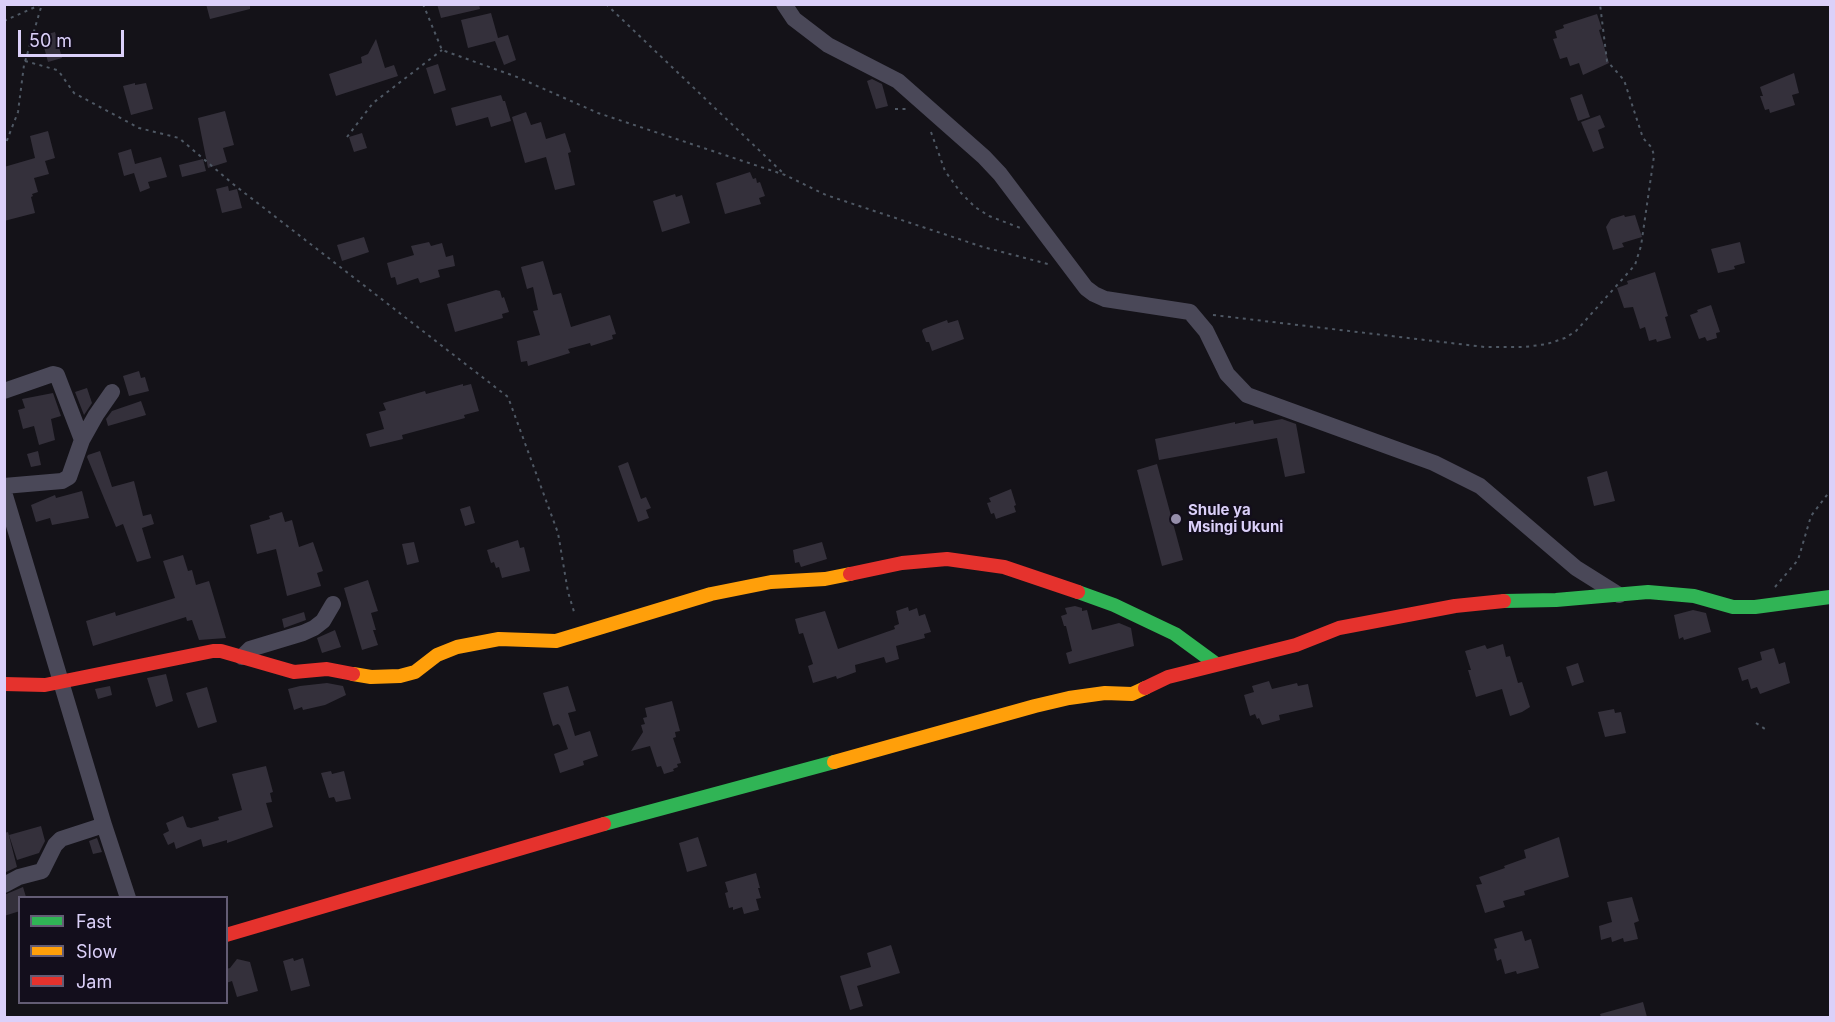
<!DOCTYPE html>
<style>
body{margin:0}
#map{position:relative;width:1835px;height:1022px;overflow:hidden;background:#141218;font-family:Inter,sans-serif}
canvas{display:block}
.frame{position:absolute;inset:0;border:6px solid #dbd0f9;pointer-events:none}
.legend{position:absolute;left:18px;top:896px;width:210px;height:108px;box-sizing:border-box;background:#130e1c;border:2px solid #635c74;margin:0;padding:8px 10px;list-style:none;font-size:18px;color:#dbd0f9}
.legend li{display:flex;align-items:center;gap:12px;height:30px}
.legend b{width:30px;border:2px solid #635c74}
.scale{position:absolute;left:18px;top:30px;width:106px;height:27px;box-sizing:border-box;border:3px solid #dbd0f9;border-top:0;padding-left:8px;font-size:18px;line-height:21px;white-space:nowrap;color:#dbd0f9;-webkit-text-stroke:4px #130e1c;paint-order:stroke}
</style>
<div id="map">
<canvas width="1835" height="1022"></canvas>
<div class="frame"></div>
<ul class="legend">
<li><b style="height:8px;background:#30b455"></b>Fast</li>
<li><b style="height:8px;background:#ff9f0a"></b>Slow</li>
<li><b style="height:8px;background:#e5322d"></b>Jam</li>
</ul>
<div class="scale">50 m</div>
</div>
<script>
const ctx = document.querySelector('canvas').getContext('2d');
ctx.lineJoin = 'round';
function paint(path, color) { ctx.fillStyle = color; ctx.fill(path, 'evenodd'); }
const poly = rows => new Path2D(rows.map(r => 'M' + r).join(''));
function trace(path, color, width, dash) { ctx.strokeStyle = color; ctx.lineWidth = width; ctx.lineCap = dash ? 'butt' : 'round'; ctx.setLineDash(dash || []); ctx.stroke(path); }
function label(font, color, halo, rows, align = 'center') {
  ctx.font = font + ' Inter,sans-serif'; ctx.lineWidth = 4.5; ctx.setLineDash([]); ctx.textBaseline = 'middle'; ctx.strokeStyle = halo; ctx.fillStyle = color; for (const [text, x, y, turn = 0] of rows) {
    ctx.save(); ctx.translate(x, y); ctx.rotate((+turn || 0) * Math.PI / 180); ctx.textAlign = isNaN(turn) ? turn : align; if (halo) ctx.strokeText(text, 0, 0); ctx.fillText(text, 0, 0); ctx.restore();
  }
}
paint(poly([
 [206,4,250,4,250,9,210,19],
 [437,4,479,4,480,9,441,18],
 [491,13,498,38,508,35,516,60,504,65,495,41,468,48,461,20],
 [1597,14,1602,29,1599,30,1609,63,1583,75,1579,63,1570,66,1567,57,1560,59,1553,39,1557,38,1555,31,1564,28,1563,25],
 [55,32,62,58,48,62,41,36],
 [376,39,385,68,394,65,398,76,336,96,329,74,362,63,361,57,368,54],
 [438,64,446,90,434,94,426,68],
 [1794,73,1799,93,1792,95,1795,105,1770,113,1769,109,1765,110,1760,96,1763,96,1760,87],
 [872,79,882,84,888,106,876,109,867,81],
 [135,83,135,85,146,83,153,109,131,115,123,86],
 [1582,94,1590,117,1578,121,1570,98],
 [501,95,503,101,505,101,511,121,491,127,488,117,456,126,451,108],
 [225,111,234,145,223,148,227,162,208,168,198,118],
 [526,112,531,125,541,122,546,139,565,133,571,152,568,153,575,185,555,190,546,157,525,163,512,117],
 [1600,115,1605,127,1598,130,1604,148,1593,152,1581,122],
 [48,131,55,158,45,161,49,174,34,178,38,192,32,194,33,196,31,197,35,213,4,221,4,167,35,158,30,136],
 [362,133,367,148,354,152,349,137],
 [131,149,135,164,161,157,167,177,148,182,150,188,140,192,134,173,124,176,118,153],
 [203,159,206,171,182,177,179,165],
 [750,172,753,179,756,178,757,183,760,182,765,196,759,198,761,204,725,214,716,183],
 [228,186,229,191,237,189,242,208,222,213,216,189],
 [675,194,676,197,682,195,690,223,662,232,653,201],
 [1624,215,1625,217,1635,215,1642,237,1622,243,1624,247,1613,250,1606,227,1611,219],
 [364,237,369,252,342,261,337,245],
 [429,242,431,246,442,243,446,257,453,255,455,266,438,270,440,277,420,283,418,278,397,285,395,277,391,278,387,263,414,255,411,246],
 [1740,242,1745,263,1734,266,1735,269,1718,273,1711,249],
 [543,261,553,295,561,293,571,327,610,315,616,334,612,335,613,339,591,346,590,343,568,349,570,353,528,366,527,361,521,362,517,341,540,335,533,311,538,310,533,287,527,289,521,267],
 [1655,272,1668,316,1665,317,1671,338,1657,342,1656,339,1649,341,1645,327,1640,329,1633,307,1624,308,1617,288,1628,284,1627,281],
 [496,290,500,291,502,298,504,297,509,312,502,314,503,318,455,332,447,304],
 [1711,305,1720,332,1716,333,1717,338,1707,341,1705,337,1699,339,1690,315,1698,312,1697,310],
 [947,320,948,323,958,320,964,339,932,351,929,342,926,342,922,331,923,329],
 [139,371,141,378,145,377,149,391,129,396,123,376],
 [463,384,463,386,471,384,479,411,464,415,465,418,402,435,403,439,370,447,366,434,384,429,379,412,386,410,383,403,425,391,426,394],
 [87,388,92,403,84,415,75,392],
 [53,393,61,416,51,419,55,440,39,445,34,426,23,429,18,410,25,408,22,399],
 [141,401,146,415,108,426,106,419,112,411],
 [1282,419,1296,424,1305,473,1285,477,1277,438,1159,460,1155,439,1235,422,1235,424,1253,420,1254,424],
 [38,451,41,465,31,467,27,454],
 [100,451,112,487,134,481,143,516,151,514,154,524,142,528,151,558,137,562,123,524,116,527,87,457,88,455],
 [628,462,641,499,646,497,651,508,646,510,649,518,638,522,618,466],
 [1157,464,1183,560,1162,566,1137,470],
 [1607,471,1615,501,1594,506,1587,477],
 [1011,489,1016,505,1014,506,1016,512,996,519,994,513,991,514,987,503,991,502,989,498],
 [82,491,89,518,52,525,50,518,36,522,31,505,55,495,56,498],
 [470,506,475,523,465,526,460,509],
 [282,512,285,522,292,520,299,547,313,542,323,571,317,573,321,586,287,596,276,549,257,554,250,525,270,519,269,516],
 [518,540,520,548,524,547,530,571,502,578,499,567,496,568,494,562,491,563,487,550],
 [414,542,419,562,407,565,402,544],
 [822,542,827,559,801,567,799,562,795,563,793,550],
 [183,555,188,571,192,570,196,585,209,581,226,638,199,640,192,620,187,621,186,617,93,646,86,621,115,612,116,616,175,598,163,561],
 [368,580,378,611,371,613,376,630,373,630,378,645,362,650,344,588],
 [1075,606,1082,608,1082,611,1087,610,1092,630,1119,623,1131,628,1134,646,1069,664,1066,653,1072,651,1066,626,1064,626,1061,616,1067,614,1065,608],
 [908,607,909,611,917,608,919,616,925,614,931,632,924,634,925,638,896,646,899,659,886,663,884,657,855,665,856,672,837,679,836,676,813,683,808,666,813,664,803,633,799,634,795,619,825,611,838,649,895,629,894,626,899,624,896,611],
 [1693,610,1706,613,1711,632,1684,640,1683,637,1679,639,1674,615],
 [304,612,306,620,284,628,282,619],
 [335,630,341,647,322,653,317,638],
 [1503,644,1506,657,1510,656,1518,683,1522,682,1530,707,1522,712,1510,716,1502,689,1476,697,1468,670,1471,670,1465,651,1485,645,1487,649],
 [1774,648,1779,664,1785,662,1790,683,1760,694,1757,687,1751,689,1748,679,1742,681,1738,668,1762,660,1760,652],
 [1578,663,1584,682,1572,686,1566,667],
 [166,674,173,701,156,707,147,678],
 [1269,681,1272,689,1297,683,1298,686,1308,684,1313,707,1279,715,1280,720,1262,725,1259,718,1257,719,1255,714,1250,716,1244,695,1254,692,1252,686],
 [327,683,343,686,346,695,325,705,303,710,302,707,294,710,288,689,300,686],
 [110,686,112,695,98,699,95,689],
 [568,686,576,711,568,713,575,736,590,731,598,756,583,761,584,765,560,773,554,754,568,749,560,726,558,724,553,726,543,693],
 [207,687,217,722,198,728,186,693],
 [672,701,680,731,675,732,676,737,673,738,681,763,677,764,678,767,673,769,674,771,664,774,661,766,657,767,650,746,631,751,643,732,641,725,645,724,643,718,647,717,645,708],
 [1614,709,1615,713,1621,712,1626,733,1605,737,1598,712],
 [266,766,273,792,270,793,272,802,266,803,273,827,227,843,227,840,203,847,201,839,176,849,174,842,168,845,163,834,169,831,166,823,183,816,187,827,191,828,219,820,218,817,242,810,232,774],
 [331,771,332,774,344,771,351,799,336,802,334,797,329,798,321,773],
 [41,826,45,841,39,853,17,860,9,835],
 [8,832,17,867,4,873,4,833],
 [698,837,707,866,687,872,679,843],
 [1559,837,1569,877,1524,891,1525,895,1503,901,1505,907,1485,913,1476,885,1482,884,1479,877,1505,868,1504,866,1526,858,1524,850],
 [97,838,102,852,93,854,89,841],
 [756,873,760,888,758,888,761,898,756,899,759,910,744,914,742,907,733,910,733,907,729,908,725,893,728,892,725,882],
 [23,887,26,897,20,897,20,911,4,916,4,895],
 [1632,897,1639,921,1634,923,1638,939,1624,942,1623,938,1612,942,1611,937,1601,940,1599,926,1612,922,1607,902],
 [1522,931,1525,941,1531,939,1539,968,1517,974,1516,971,1505,974,1501,959,1497,961,1494,949,1497,948,1494,939],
 [891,945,900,973,857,986,863,1006,850,1010,840,976,871,967,867,953],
 [293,958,294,961,303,958,310,986,291,991,283,961],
 [237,959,250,962,258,991,237,997,232,981,226,983,226,969,230,968],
 [1643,1002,1647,1017,1601,1017,1600,1014]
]), '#34303b');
trace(poly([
 [423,4,442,50,517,77,598,113,785,175,826,195,983,247,1048,264],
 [606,4,784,174],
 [4,21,42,4],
 [25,61,57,70,60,73,74,93,139,128,179,138,233,184,508,397,558,533,568,592,575,615],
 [895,109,907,109],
 [931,132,945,171,961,193,975,207,989,216,1023,229],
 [347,137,373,103,442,50],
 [4,148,18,112,24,65,42,4],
 [1213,315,1485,347,1525,347,1547,344,1565,338,1576,331,1635,265,1641,246,1654,156,1652,148,1643,138,1624,80,1607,61,1600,4],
 [1775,587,1798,560,1811,516,1830,491],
 [1756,723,1765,729]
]), '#4f5864', 2, [3, 4.5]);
trace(poly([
 [784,4,794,19,828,45,898,81,984,157,1000,174,1086,288,1094,294,1105,299,1190,312,1206,331,1227,374,1247,395,1434,463,1480,486,1576,568,1619,595],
 [4,391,53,374,57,375,82,440],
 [4,486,62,481,69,477,82,440,96,415,112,392],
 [4,492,104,825,128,898],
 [242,657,250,649,303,633,314,628,323,621,333,604],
 [4,885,19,877,42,871,55,845,61,839,104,825]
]), '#4a4858', 16);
trace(poly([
 [1078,592,1114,605,1175,634,1216,664],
 [1504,601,1556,600,1648,592,1694,596,1733,607,1755,607,1830,597],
 [604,824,834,762]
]), '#30b455', 14);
trace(poly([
 [353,674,371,677,400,676,415,672,437,655,457,647,499,639,556,641,711,594,771,582,825,579,850,574],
 [834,762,1035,706,1069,698,1105,693,1132,694,1145,688]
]), '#ff9f0a', 14);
trace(poly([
 [850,574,902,563,947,559,1004,567,1078,592],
 [4,684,45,685,213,651,221,651,294,672,327,669,353,674],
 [1145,688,1168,677,1296,645,1339,628,1455,606,1504,601],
 [226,935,604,824]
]), '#e5322d', 14);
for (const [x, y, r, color] of [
 [1176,519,6,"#958eaa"]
]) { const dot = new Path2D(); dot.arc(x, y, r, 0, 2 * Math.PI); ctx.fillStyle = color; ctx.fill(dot); trace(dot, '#130e1c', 2); }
label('bold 15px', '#dbd0f9', '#130e1c', [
 ["Shule ya",1188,510],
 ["Msingi Ukuni",1188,527]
], 'left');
</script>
